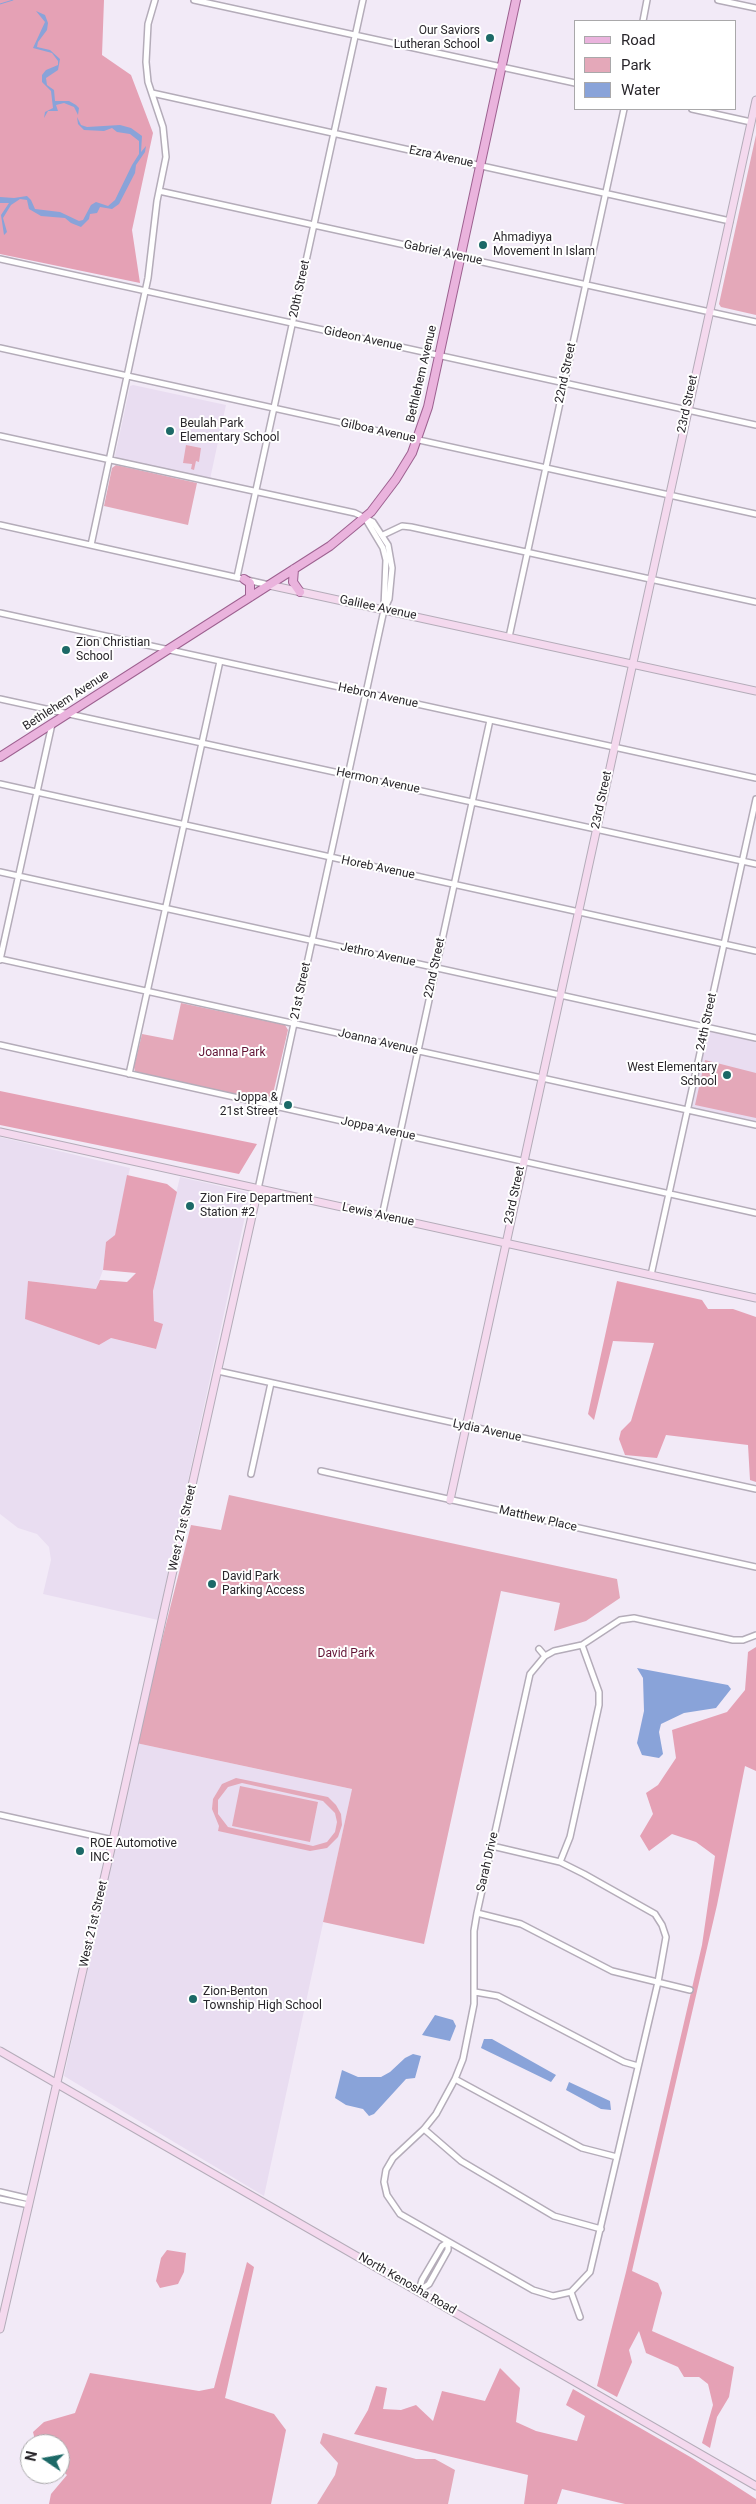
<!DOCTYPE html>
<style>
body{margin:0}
#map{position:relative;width:756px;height:2504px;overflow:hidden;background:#f2eaf7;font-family:Roboto,sans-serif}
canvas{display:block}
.legend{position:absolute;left:574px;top:20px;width:162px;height:90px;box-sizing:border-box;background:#fff;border:1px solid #a9a8aa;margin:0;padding:6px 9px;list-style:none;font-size:15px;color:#29262b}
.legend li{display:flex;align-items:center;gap:10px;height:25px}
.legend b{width:25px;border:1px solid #a9a8aa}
.north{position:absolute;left:20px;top:2434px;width:50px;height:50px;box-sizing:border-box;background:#fff;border:1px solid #a9a8aa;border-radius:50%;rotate:282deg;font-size:14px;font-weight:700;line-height:20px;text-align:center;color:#29262b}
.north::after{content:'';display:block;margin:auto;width:18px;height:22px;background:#1c6967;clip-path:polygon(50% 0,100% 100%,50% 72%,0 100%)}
</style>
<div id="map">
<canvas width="756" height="2504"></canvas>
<ul class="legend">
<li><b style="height:6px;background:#eab3dd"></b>Road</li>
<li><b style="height:14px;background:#e4a8b9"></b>Park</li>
<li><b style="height:14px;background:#89a3d9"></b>Water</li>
</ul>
<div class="north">N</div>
</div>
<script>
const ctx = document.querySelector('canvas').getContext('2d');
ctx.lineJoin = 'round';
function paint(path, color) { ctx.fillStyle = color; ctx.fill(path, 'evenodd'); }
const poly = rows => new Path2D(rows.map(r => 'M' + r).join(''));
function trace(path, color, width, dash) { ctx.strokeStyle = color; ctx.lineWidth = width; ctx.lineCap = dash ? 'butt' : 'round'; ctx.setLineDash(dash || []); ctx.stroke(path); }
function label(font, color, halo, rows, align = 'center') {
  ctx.font = font + ' Roboto,sans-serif'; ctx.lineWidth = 4; ctx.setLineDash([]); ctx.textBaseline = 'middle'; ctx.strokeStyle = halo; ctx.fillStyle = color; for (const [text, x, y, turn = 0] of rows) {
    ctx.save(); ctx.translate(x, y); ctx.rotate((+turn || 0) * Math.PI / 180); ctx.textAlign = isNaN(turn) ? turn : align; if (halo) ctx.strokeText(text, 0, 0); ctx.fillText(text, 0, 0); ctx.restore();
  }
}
paint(poly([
 [133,385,226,405,210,479,117,458,115,456,130,386],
 [708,1031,756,1042,756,1122,692,1108],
 [0,1137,130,1168,115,1235,106,1242,103,1270,96,1289,28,1281,111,1338,155,1349,153,1291,180,1177,250,1193,158,1620,43,1594,51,1560,49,1547,37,1534,18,1528,0,1514],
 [136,1743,352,1789,264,2196,64,2076]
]), '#e9ddf1');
paint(poly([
 [756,135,756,315,721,307,719,304],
 [186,445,201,448,199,462,196,461,194,470,191,469,192,464,183,463],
 [116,465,197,483,188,525,104,506,112,468],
 [181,1003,285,1025,288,1030,272,1098,265,1101,135,1072,134,1067,142,1034,173,1040],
 [705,1060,756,1073,756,1118,695,1105],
 [229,1495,617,1579,620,1598,586,1621,554,1631,560,1603,501,1591,424,1944,323,1922,352,1789,136,1743,191,1525,221,1530],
 [236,1778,328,1797,336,1805,341,1814,342,1825,338,1837,327,1848,310,1851,218,1831,219,1826,212,1809,213,1799,222,1784],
 [242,1783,323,1801,335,1813,337,1822,335,1832,327,1842,313,1846,228,1827,218,1814,218,1800,228,1787],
 [240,1786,318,1802,310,1842,232,1826],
 [323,2433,416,2459,435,2459,455,2470,448,2504,317,2504,335,2475,338,2463,320,2443]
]), '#e4a8b9');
paint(poly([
 [0,0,104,0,102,55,131,75,153,133,132,230,140,283,0,254],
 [0,1091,257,1144,239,1174,0,1125],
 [127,1175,167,1184,177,1192,153,1291,154,1321,163,1324,156,1349,111,1338,99,1345,25,1319,28,1281,96,1289,100,1280,127,1282,136,1273,103,1270,106,1242,115,1235],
 [617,1281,702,1300,708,1309,733,1309,756,1317,756,1482,750,1480,748,1445,666,1435,657,1458,625,1455,619,1439,621,1431,631,1421,654,1343,613,1341,594,1420,588,1414],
 [756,1647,756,1771,745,1766,717,1905,632,2271,658,2283,662,2293,652,2331,734,2367,729,2397,717,2417,710,2448,702,2443,713,2405,708,2384,699,2377,684,2377,678,2367,646,2353,639,2331,629,2350,632,2362,617,2397,597,2386,626,2272,702,1945,715,1856,696,1842,672,1834,649,1851,640,1836,653,1814,646,1793,658,1785,676,1758,672,1730,727,1712,745,1690,748,1652],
 [167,2250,186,2253,184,2272,178,2284,160,2288,156,2281,161,2258],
 [247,2262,254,2267,225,2398,274,2414,286,2430,271,2504,49,2504,51,2494,67,2475,60,2469,60,2444,36,2444,33,2432,44,2422,75,2413,90,2373,199,2391,214,2388],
 [500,2368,520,2388,516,2422,536,2431,577,2441,585,2416,566,2405,573,2389,692,2458,756,2499,756,2504,625,2504,562,2489,557,2504,524,2504,528,2475,354,2434,368,2410,376,2386,387,2388,383,2409,401,2410,416,2405,433,2421,442,2391,485,2401]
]), '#e5a1b5');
paint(poly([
 [36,11,45,15,48,23,47,30,38,42,37,47,50,50,60,59,58,70,46,78,47,85,54,90,55,101,69,101,76,105,79,108,78,115,74,107,64,103,56,105,58,111,48,111,44,118,45,112,53,108,51,91,42,82,42,75,46,70,58,65,58,61,52,53,33,48,45,22],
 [77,117,81,125,87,127,120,125,131,128,142,136,141,152,146,146,145,152,136,165,135,173,119,204,112,209,100,207,97,213,90,214,89,219,81,227,71,223,65,218,41,216,29,209,27,200,20,199,11,205,3,218,7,232,4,235,1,215,9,203,0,203,0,197,14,198,27,196,31,200,35,209,60,212,79,221,83,220,91,205,96,202,108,206,115,200,132,165,139,154,139,141,130,134,117,132,112,128,104,131,84,130,78,124],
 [637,1668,728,1685,731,1689,716,1708,684,1713,661,1724,659,1732,663,1754,659,1758,642,1755,637,1743,644,1711,643,1678],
 [435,2015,453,2020,456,2026,450,2041,422,2035],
 [484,2039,492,2039,556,2075,551,2082,481,2048],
 [413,2054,421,2056,415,2078,406,2079,374,2114,369,2116,363,2109,346,2105,335,2098,342,2070,358,2077,381,2077,390,2072,405,2058],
 [569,2082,610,2101,611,2110,601,2109,566,2090]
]), '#89a3d9');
trace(poly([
 [0,4,13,0]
]), '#89a3d9', 1);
const street = poly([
 [194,0,575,83],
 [718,0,756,8],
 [643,21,647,0],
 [152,93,730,221],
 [692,109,751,122],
 [159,191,756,322],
 [0,259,756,425],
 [0,348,756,514],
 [0,436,355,513,373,522,388,545,392,568,389,599,384,610,258,1189],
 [365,518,383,548,386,560,384,607],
 [0,525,239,578],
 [383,535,402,526,411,527,756,602],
 [91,545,148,278,157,201,166,157,163,127,148,82,146,62,148,24,155,0],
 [237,577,363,0],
 [247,580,269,585],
 [0,613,756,778],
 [509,637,624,109],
 [0,699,756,864],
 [0,784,756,951],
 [0,872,756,1038],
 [0,959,756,1125],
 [0,960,52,724],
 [0,1045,756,1213],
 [129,1074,220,661],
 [382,1216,490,720],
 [651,1275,756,799],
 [218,1371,756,1489],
 [321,1471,756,1567],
 [251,1474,271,1383],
 [539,1649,545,1656],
 [0,1815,113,1840],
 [492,1846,560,1862,584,1874,655,1914,662,1925,666,1937,658,1982,590,2272,571,2292,553,2296,533,2290,400,2214,387,2195,384,2182,386,2170,393,2158,424,2129,436,2114,455,2079,463,2059,474,2004,474,1931,477,1913,530,1674,545,1656,554,1651,582,1645,620,1620,634,1618,733,1640,743,1640,756,1635],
 [560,1862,570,1837,599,1705,599,1692,582,1645],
 [477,1913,521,1924,612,1971,690,1990],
 [475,1992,498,1996,624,2062,638,2066],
 [455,2079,582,2148,617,2157],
 [424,2129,461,2161,554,2216,601,2229],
 [0,2192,30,2199],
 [0,2199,29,2205],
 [419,2290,422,2280,442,2246,448,2242],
 [419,2291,429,2284,448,2250,448,2242],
 [571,2292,580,2317]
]);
const secondary = poly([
 [269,585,756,691],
 [0,1132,756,1298],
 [450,1500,756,100],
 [0,2051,756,2486],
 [0,2329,113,1840,258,1189]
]);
const primary = poly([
 [294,569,293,582,300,592],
 [244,579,250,583,250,597],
 [0,757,330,546,371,512,396,479,412,453,428,407,516,0]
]);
trace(street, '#b4acb9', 8);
trace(secondary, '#b4acb9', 9);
trace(primary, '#9d6190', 10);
trace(street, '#fff', 5);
trace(secondary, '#f4d9ee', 7);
trace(primary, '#eab3dd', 8);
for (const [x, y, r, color] of [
 [490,38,5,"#1c6967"],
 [483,245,5,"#1c6967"],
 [170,431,5,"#1c6967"],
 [66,650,5,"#1c6967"],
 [727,1075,5,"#1c6967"],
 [288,1105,5,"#1c6967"],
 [190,1206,5,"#1c6967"],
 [212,1584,5,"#1c6967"],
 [80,1851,5,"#1c6967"],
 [193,1999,5,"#1c6967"]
]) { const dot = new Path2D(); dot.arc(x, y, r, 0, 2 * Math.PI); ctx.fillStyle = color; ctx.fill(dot); trace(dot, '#fff', 2); }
label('12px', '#29262b', '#fff', [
 ["Our Saviors",480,31,"right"],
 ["Lutheran School",480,45,"right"],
 ["Ahmadiyya",493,238],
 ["Movement In Islam",493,252],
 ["Beulah Park",180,424],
 ["Elementary School",180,438],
 ["Zion Christian",76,643],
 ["School",76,657],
 ["West Elementary",717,1068,"right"],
 ["School",717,1082,"right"],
 ["Joppa &",278,1098,"right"],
 ["21st Street",278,1112,"right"],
 ["Zion Fire Department",200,1199],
 ["Station #2",200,1213],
 ["David Park",222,1577],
 ["Parking Access",222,1591],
 ["ROE Automotive",90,1844],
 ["INC.",90,1858],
 ["Zion-Benton",203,1992],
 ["Township High School",203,2006]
], 'left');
label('12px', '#29262b', '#fff', [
 ["Ezra Avenue",441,157,12],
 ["Gabriel Avenue",443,253,12],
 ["20th Street",300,289,-78],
 ["Gideon Avenue",363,339,12],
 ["22nd Street",566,373,-78],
 ["Bethlehem Avenue",422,374,-77],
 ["23rd Street",688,404,-78],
 ["Gilboa Avenue",378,431,12],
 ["Galilee Avenue",378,608,12],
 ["Hebron Avenue",378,696,12],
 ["Bethlehem Avenue",66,701,-33],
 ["Hermon Avenue",378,781,12],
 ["23rd Street",602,800,-78],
 ["Horeb Avenue",378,868,12],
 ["Jethro Avenue",378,955,12],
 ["22nd Street",435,968,-78],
 ["21st Street",301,991,-78],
 ["24th Street",707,1022,-78],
 ["Joanna Avenue",378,1042,13],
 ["Joppa Avenue",378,1129,12],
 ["23rd Street",515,1195,-78],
 ["Lewis Avenue",378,1215,12],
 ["Lydia Avenue",487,1431,12],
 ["Matthew Place",538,1519,13],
 ["West 21st Street",183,1528,-77],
 ["Sarah Drive",488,1862,-77],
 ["West 21st Street",94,1924,-77],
 ["North Kenosha Road",407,2284,30]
]);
label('12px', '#621335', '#fff', [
 ["Joanna Park",232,1053],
 ["David Park",346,1654]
]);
</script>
